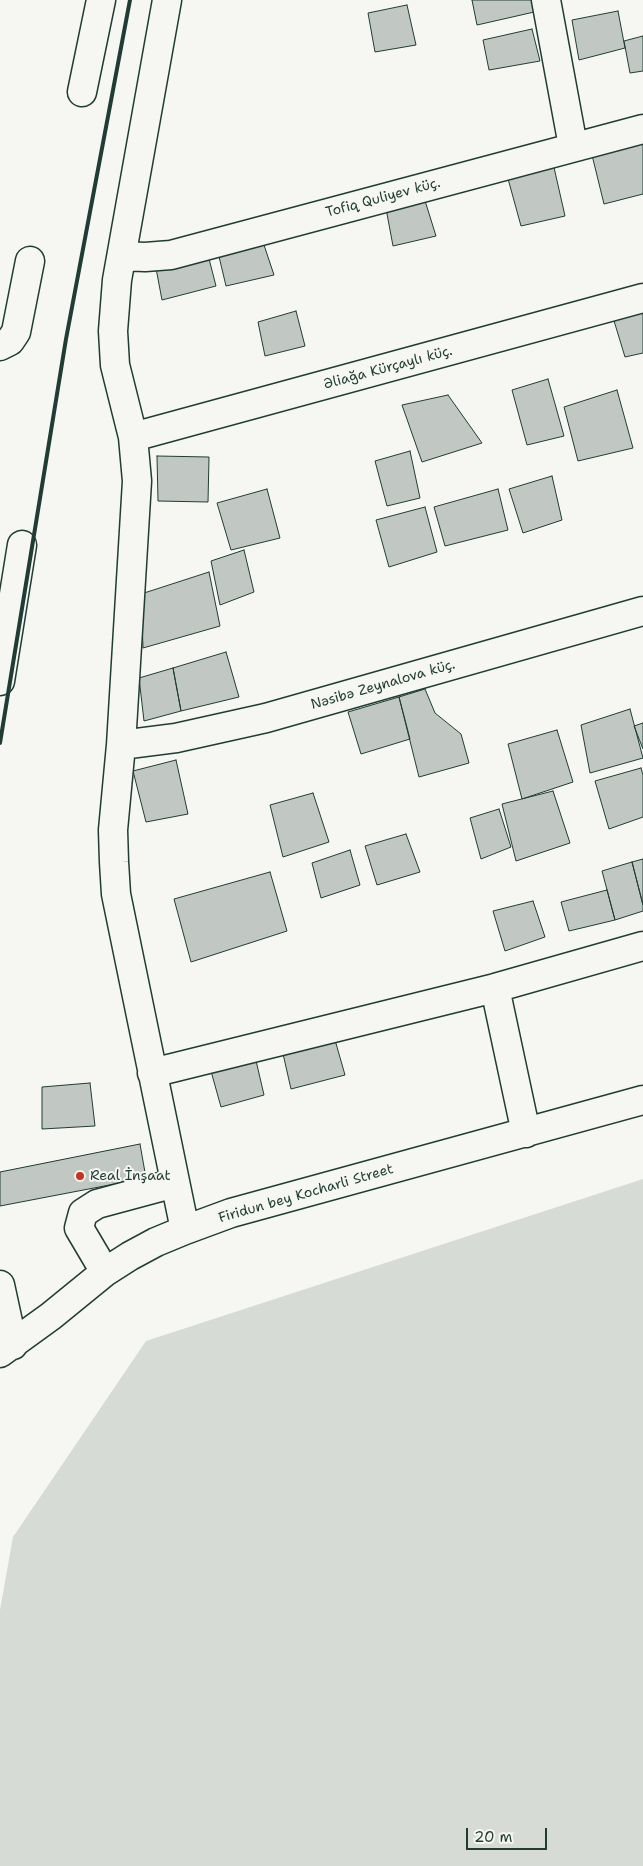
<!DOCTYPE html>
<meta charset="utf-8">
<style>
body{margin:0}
#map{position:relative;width:643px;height:1866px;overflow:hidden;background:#f6f6f2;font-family:"Shantell Sans",sans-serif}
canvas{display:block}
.scale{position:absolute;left:466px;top:1828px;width:81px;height:22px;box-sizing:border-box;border:2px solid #1f3d34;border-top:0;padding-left:6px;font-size:15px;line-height:18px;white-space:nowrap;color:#1f3d34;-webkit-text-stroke:4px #f6f6f2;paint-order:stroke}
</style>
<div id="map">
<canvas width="643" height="1866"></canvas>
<div class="scale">20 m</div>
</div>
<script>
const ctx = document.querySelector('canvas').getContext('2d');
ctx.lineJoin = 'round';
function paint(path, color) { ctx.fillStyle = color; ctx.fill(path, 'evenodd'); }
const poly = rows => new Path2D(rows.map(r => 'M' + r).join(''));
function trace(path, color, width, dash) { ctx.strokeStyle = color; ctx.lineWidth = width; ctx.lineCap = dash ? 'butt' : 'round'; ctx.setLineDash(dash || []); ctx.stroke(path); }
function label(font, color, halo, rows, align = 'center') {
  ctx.font = font + ' "Shantell Sans",sans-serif'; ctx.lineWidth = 4; ctx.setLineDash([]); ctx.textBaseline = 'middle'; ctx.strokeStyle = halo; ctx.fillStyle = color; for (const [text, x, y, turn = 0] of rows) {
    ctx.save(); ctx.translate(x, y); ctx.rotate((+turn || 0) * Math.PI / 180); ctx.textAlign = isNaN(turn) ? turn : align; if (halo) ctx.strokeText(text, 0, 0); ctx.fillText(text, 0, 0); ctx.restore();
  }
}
paint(poly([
 [643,1179,643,1866,0,1866,0,1610,13,1537,146,1341]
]), '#d6dbd6');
const building = poly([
 [472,0,540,0,543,10,477,25,472,0],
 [407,5,416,45,375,52,368,13,407,5],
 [618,11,625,48,579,60,572,20,618,11],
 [532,29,540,61,489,70,483,40,532,29],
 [643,36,643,71,630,73,624,41,643,36],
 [643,139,643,194,604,204,591,151,643,139],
 [553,163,565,216,521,226,507,175,553,163],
 [422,191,436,236,393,246,385,203,422,191],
 [261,236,274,275,226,286,217,248,261,236],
 [207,251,216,286,162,300,155,263,207,251],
 [643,304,643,353,625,357,611,311,643,304],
 [296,311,305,346,265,356,258,322,296,311],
 [548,379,564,436,527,445,512,390,548,379],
 [617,390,633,448,578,461,564,407,617,390],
 [448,395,482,443,422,462,402,405,448,395],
 [410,451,420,498,387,506,375,461,410,451],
 [157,456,209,457,208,502,158,501,157,456],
 [552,476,562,520,523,533,509,489,552,476],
 [267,489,280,538,231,550,217,503,267,489],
 [498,489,508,530,445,546,434,507,498,489],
 [425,507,437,552,389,567,376,520,425,507],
 [244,550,254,592,220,605,211,561,244,550],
 [209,572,220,626,143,648,141,594,209,572],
 [226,652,239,697,181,711,173,668,226,652],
 [173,668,181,711,144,721,139,678,173,668],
 [425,689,435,713,461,734,469,763,419,777,399,697,425,689],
 [399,697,410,739,361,754,348,712,399,697],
 [630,709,643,758,590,773,581,725,630,709],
 [643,723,643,749,634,726,643,723],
 [557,730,573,782,522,799,508,744,557,730],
 [176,760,188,814,146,822,133,771,176,760],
 [641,768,643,775,643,817,609,829,595,781,641,768],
 [553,791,570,843,516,861,502,804,553,791],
 [313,793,329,842,283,857,270,805,313,793],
 [499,809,511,847,481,859,470,818,499,809],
 [406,834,420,872,377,885,365,846,406,834],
 [350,850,360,885,321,898,312,863,350,850],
 [643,859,643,905,632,862,643,859],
 [632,862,643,905,643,911,615,920,602,871,632,862],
 [270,872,287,931,191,962,174,899,270,872],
 [607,890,615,920,569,931,561,902,607,890],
 [533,901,545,937,505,951,493,911,533,901],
 [333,1033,345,1075,291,1089,281,1045,333,1033],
 [254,1052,264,1095,221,1107,209,1064,254,1052],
 [90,1083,95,1126,42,1129,42,1087,90,1083],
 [140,1144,146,1178,0,1206,0,1172,140,1144]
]);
paint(building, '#c1c8c3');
trace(building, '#1f3d34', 1);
const minor = poly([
 [167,0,117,280,113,331,115,365,133,437,137,481,121,745,113,830,114,862,116,894,185,1230],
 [546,0,573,146],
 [82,92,101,0],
 [122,256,145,257,171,255,643,129],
 [0,346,10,341,16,332,30,261],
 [133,437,643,298],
 [0,681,22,545],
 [121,745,176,738,266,718,643,611],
 [495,988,526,1133],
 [152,1073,495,988,643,946],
 [105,1272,79,1228,83,1213,97,1204,175,1183],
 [0,1285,13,1345],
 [0,1353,51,1316,105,1272,130,1256,156,1242,185,1230,231,1213,643,1100]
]);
trace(minor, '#1f3d34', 31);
trace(minor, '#f6f6f2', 28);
trace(poly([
 [0,743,66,339,130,0]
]), '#1f3d34', 4);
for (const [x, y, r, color] of [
 [80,1176,5,"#c8321e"]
]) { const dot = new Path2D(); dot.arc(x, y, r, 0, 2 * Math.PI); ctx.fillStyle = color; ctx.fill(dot); trace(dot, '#f6f6f2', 2); }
label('14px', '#1f3d34', '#f6f6f2', [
 ["Tofiq Quliyev küç.",383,198,-15],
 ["Əliağa Kürçaylı küç.",388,368,-15],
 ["Nəsibə Zeynalova küç.",383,685,-16],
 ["Firidun bey Kocharli Street",306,1194,-16]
]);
label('14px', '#1f3d34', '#f6f6f2', [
 ["Real İnşaat",90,1176]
], 'left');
</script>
